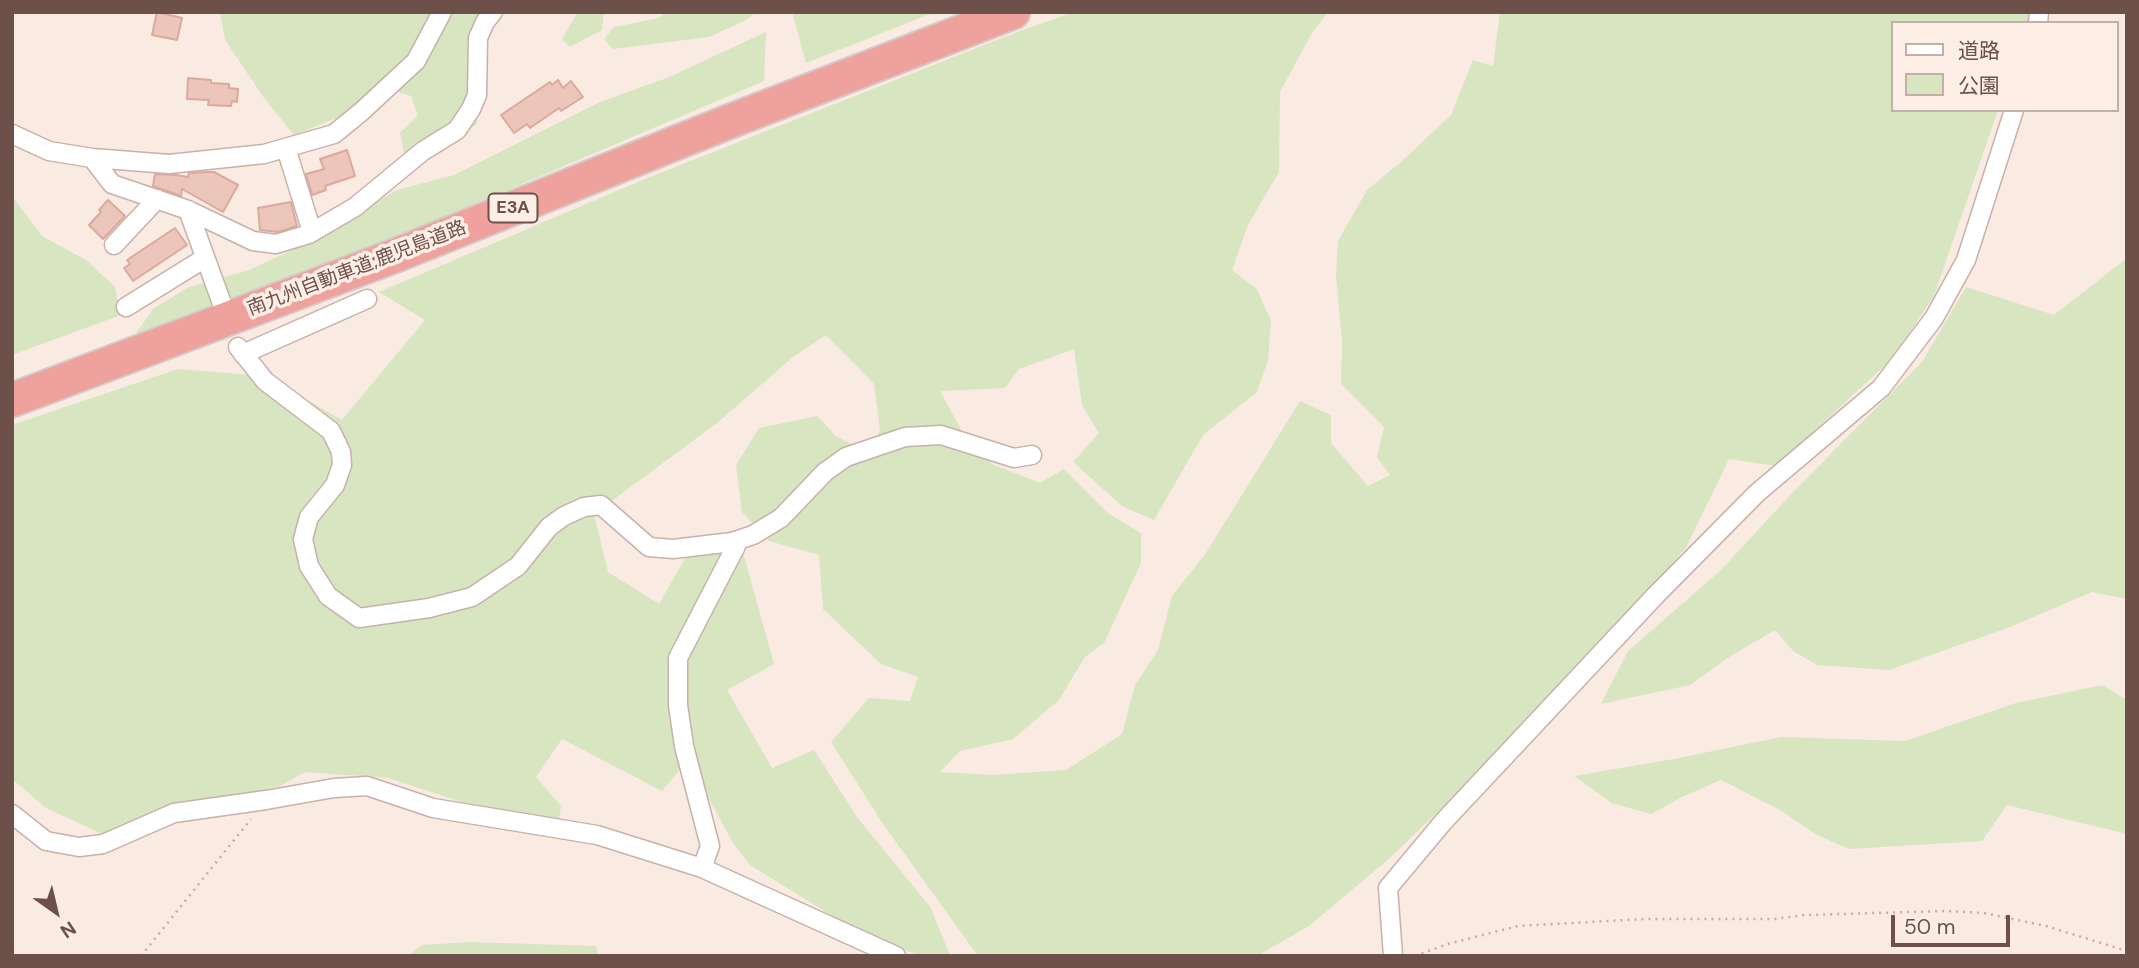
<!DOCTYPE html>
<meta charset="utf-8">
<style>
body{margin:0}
#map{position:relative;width:2139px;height:968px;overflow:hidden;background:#f9ebe1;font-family:"DM Sans","Noto Sans JP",sans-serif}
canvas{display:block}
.frame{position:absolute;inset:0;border:14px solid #6e504b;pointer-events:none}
.legend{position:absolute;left:1891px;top:21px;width:228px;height:91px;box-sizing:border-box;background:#fdefe6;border:2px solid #c4afa8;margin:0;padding:9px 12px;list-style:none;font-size:21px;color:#6e504b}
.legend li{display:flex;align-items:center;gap:14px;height:35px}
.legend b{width:35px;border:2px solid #c4afa8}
.north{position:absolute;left:21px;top:877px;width:70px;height:70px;-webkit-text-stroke:5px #fdefe6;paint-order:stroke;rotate:146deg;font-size:19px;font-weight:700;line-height:28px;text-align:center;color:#6e504b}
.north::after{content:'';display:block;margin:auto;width:24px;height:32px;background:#6e504b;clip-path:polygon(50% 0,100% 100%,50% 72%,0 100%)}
.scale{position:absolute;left:1891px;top:915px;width:119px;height:32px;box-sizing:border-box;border:4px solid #6e504b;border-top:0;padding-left:9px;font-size:21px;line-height:24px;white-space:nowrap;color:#6e504b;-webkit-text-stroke:5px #fdefe6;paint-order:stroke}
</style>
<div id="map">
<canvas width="2139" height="968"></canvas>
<div class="frame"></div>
<ul class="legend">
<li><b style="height:9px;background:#fff"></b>道路</li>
<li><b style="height:19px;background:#d7e5c1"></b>公園</li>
</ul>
<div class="north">N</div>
<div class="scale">50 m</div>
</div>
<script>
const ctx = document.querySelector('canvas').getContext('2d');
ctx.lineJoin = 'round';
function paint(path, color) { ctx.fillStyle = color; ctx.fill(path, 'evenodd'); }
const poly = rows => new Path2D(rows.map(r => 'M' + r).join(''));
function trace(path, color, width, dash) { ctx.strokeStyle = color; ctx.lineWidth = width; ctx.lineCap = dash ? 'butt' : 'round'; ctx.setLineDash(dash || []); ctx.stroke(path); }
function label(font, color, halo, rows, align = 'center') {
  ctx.font = font + ' "DM Sans","Noto Sans JP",sans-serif'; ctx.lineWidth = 7; ctx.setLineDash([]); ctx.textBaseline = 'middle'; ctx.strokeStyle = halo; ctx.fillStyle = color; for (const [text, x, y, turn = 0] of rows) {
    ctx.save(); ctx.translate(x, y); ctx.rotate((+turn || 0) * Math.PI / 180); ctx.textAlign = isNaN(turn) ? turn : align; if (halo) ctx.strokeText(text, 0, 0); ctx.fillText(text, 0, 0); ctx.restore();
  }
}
paint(poly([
 [220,12,438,12,423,43,369,105,294,135,264,98,225,40],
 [450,12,486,12,477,124,407,166,400,133,418,115,411,96,398,92,419,65],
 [575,12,604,12,602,30,570,47,562,39,576,15],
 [666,12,756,12,746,20,709,37,613,49,604,39,614,27,659,18],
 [792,12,935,12,806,63],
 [1074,12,1328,12,1312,33,1280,92,1279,172,1248,225,1232,270,1257,289,1271,321,1268,360,1257,392,1203,435,1154,520,1122,506,1073,462,1099,433,1082,405,1074,349,1019,369,1005,388,940,391,965,437,992,464,1040,483,1064,469,1109,514,1141,533,1141,563,1104,643,1085,657,1059,700,1013,739,960,751,940,772,991,775,1066,770,1122,734,1135,685,1158,650,1172,596,1206,553,1300,401,1331,415,1331,443,1368,486,1390,475,1377,457,1384,427,1341,384,1342,342,1336,275,1338,241,1367,190,1401,162,1451,115,1473,60,1493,66,1500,12,2031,12,2028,23,1892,23,1892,110,1998,110,1934,296,1891,360,1776,466,1729,459,1687,546,1579,675,1391,857,1309,926,1257,956,978,956,883,824,831,742,869,698,910,701,918,677,881,664,823,609,819,555,769,541,742,512,736,465,759,428,817,416,836,436,864,451,880,431,874,384,826,335,793,357,717,423,594,514,608,572,659,604,692,546,743,552,774,664,727,690,772,768,814,750,857,817,931,908,950,956,921,956,860,933,750,865,733,843,688,760,662,791,562,739,536,777,561,806,557,833,388,778,305,772,280,786,208,805,113,839,46,808,12,779,12,425,178,369,265,376,342,420,425,320,379,292,645,179,1017,32],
 [766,32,764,81,388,241,132,339,153,309,189,287,249,270,301,246,397,190,454,175,600,102,667,78],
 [12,196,42,236,86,260,115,287,121,315,12,355],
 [2127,258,2127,599,2092,592,2010,627,1889,670,1817,665,1793,651,1775,630,1729,657,1690,685,1601,704,1628,651,1721,570,1794,491,1922,362,1966,287,2054,315],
 [2102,685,2127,700,2127,834,2007,805,1982,841,1849,849,1817,835,1780,810,1721,780,1682,797,1651,814,1612,803,1574,776,1674,759,1781,737,1905,741,2016,703],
 [469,942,596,946,598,956,408,956,422,945]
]), '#d7e5c1');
const building = poly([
 [157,12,182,18,177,40,152,35,157,12],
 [188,78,211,80,211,83,229,84,229,88,238,89,237,102,232,101,231,106,208,105,209,100,187,99,188,78],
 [558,80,563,88,571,81,583,97,561,111,559,108,530,128,527,124,514,133,501,115,550,82,552,85,558,80],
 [347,150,355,176,325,186,326,190,312,195,306,174,324,169,320,159,347,150],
 [206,172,214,172,238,185,223,212,182,189,181,196,153,186,155,174,176,175,188,177,189,173,206,172],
 [108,200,125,216,103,239,89,225,101,212,99,210,108,200],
 [291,202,297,226,278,232,260,230,258,208,291,202],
 [175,228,187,245,133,281,124,268,130,264,127,260,175,228]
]);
paint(building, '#ecc5bb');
trace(building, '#dda89d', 2);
const minor = poly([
 [2038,23,2039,12],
 [12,134,49,151,92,158,169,164,264,154,334,134,361,112,416,61,442,12],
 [286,148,312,232],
 [92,158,112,184,188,210,224,309],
 [188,210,253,241,276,244,309,234,355,207,423,151,457,130,471,109,477,95,478,38,485,22,493,12],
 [114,245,157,199],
 [126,307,205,258],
 [238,347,265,381,331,431,341,452,342,465,335,485,309,517,303,539,309,566,328,596,359,618,429,608,472,597,518,566,549,527,564,516,584,507,601,505,649,547,673,549,732,542,736,546,678,658,678,705,684,746,710,846,702,868],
 [243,354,367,299],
 [732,542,753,535,781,518,825,472,846,457,905,437,941,435,1014,458,1032,455],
 [12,814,46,841,79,847,103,844,174,813,266,800,334,788,367,786,433,808,597,835,702,868,896,956],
 [1393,956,1388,888,1444,821,1655,596,1757,493,1881,388,1934,318,1966,260,2014,110]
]);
const motorway = poly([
 [12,400,394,256,728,122,1013,12]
]);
trace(minor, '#c8b1aa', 21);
trace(motorway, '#d4cac9', 37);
trace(poly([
 [141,956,251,819],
 [1415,956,1448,944,1518,926,1644,919,1774,919,1805,915,1947,911,1984,913,2046,926,2127,951]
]), '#d0a89f', 2.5, [2, 5]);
trace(minor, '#fff', 18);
trace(motorway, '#eea19d', 33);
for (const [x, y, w] of [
 [513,208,49]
]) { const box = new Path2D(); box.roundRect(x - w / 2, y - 14.5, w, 29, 5); ctx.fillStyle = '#fdefe6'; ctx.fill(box); trace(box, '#6e504b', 2); }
label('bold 18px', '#6e504b', null, [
 ["E3A",513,208]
]);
label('19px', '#6e504b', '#fdefe6', [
 ["南九州自動車道;鹿児島道路",357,269,-21]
]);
</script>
